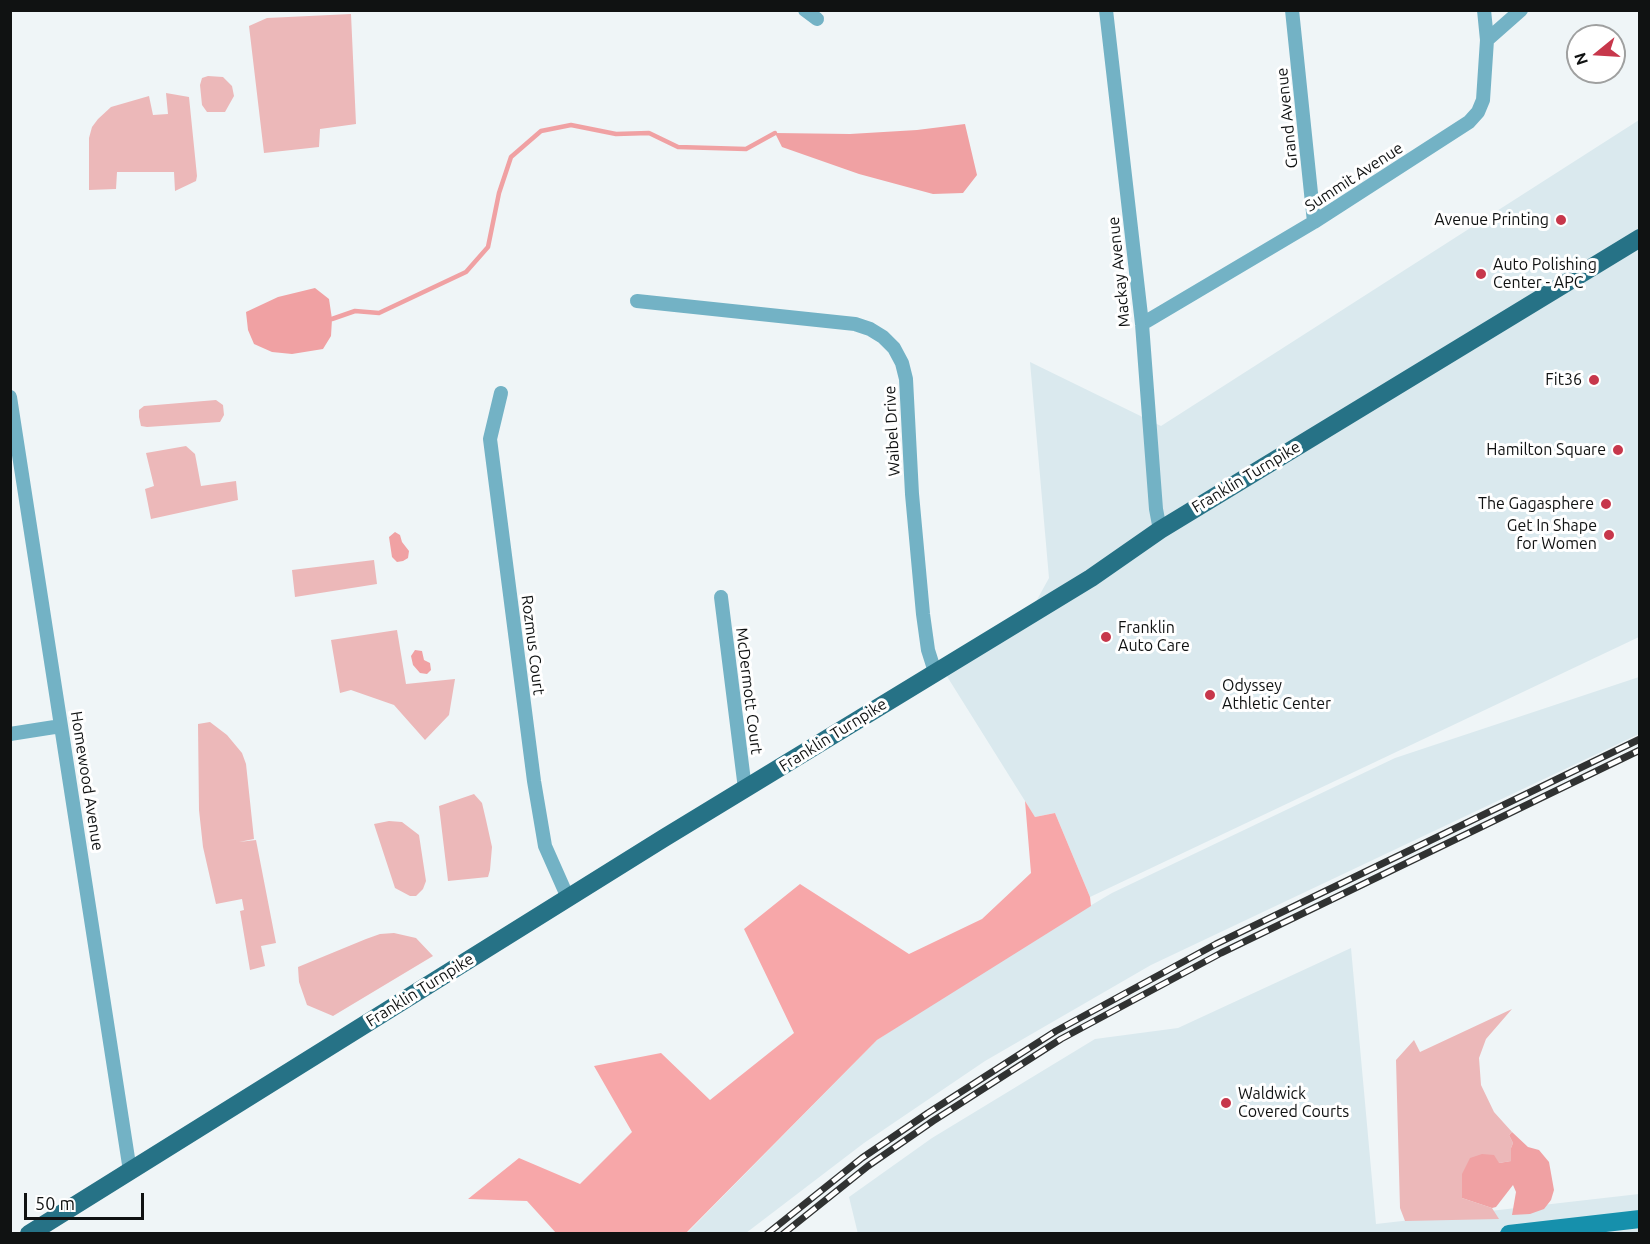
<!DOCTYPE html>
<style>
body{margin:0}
#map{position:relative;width:1650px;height:1244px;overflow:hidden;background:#eff5f7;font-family:Ubuntu,sans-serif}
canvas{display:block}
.frame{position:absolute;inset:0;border:12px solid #101212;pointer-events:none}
.north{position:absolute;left:1566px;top:24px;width:60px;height:60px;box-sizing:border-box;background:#fff;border:2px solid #9fa0a0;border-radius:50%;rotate:252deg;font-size:16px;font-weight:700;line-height:24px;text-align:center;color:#101212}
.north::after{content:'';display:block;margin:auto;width:21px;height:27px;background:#c7374b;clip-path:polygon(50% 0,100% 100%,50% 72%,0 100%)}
.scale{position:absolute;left:24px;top:1193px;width:120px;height:27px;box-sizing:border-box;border:3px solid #101212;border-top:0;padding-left:8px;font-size:18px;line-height:21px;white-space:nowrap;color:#101212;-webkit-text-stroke:4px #fff;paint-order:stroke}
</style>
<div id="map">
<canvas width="1650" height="1244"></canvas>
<div class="frame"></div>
<div class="north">N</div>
<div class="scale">50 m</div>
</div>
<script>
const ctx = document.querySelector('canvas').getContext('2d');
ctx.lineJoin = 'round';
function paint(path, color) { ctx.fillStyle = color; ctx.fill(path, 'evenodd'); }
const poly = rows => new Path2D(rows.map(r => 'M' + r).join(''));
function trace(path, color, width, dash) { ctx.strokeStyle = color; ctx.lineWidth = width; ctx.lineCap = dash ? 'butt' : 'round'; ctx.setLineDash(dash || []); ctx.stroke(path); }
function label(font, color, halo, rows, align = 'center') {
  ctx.font = font + ' Ubuntu,sans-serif'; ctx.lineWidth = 6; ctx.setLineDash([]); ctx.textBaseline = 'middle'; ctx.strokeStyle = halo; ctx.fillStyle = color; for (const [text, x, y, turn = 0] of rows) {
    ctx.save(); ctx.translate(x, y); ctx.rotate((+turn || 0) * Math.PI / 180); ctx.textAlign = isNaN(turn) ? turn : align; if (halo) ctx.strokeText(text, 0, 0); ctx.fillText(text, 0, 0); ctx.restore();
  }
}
paint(poly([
 [1639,120,1639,637,1090,897,1055,813,1035,817,938,662,1033,607,1049,578,1030,362,1161,426],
 [1639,677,1639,734,1151,965,985,1061,864,1143,746,1233,686,1234,877,1040,993,963,1112,893,1395,758],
 [1351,948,1376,1224,1639,1194,1640,1233,858,1234,849,1197,932,1138,1095,1039,1178,1028]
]), '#dae9ee');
paint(poly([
 [351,14,356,124,320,129,319,147,264,153,249,26,267,18],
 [208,76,223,77,232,86,234,96,225,112,207,112,202,105,200,85,202,78],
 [166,93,189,97,197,176,196,181,175,191,174,172,117,172,116,189,89,190,89,138,92,127,98,119,111,107,149,96,153,115,168,114],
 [216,400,223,405,224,415,220,422,147,427,141,426,139,417,139,410,144,406],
 [186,446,195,454,201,486,236,481,238,500,151,519,145,489,154,486,146,453],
 [374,560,377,584,295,597,292,570],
 [397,630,406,684,455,679,449,715,425,740,394,705,351,690,340,693,331,640],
 [210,722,227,735,242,753,246,764,254,839,239,842,256,840,276,943,261,946,265,966,250,970,240,911,244,910,242,899,216,904,203,847,199,810,198,724],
 [474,794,482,803,486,820,492,847,490,870,488,877,448,881,439,806],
 [389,821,402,822,419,835,426,881,423,889,416,896,410,896,395,888,374,824],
 [394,933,416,938,433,956,333,1016,307,1005,299,982,298,967,366,939,380,934],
 [1512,1009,1486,1039,1479,1058,1481,1085,1494,1112,1512,1132,1509,1135,1513,1143,1511,1148,1511,1161,1499,1163,1462,1198,1492,1208,1499,1219,1405,1221,1400,1208,1396,1060,1414,1040,1420,1052]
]), '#ecb8b9');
paint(poly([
 [1025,801,1035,817,1055,813,1090,897,1091,906,877,1040,686,1233,556,1233,527,1201,468,1199,519,1158,580,1184,632,1132,594,1066,661,1053,710,1100,794,1033,744,929,800,884,909,954,982,919,1031,873]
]), '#f7a7a9');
paint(poly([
 [965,124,977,175,963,193,933,194,859,174,782,147,775,133,850,134,917,130],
 [315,288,329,299,332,319,331,336,323,349,292,354,272,352,254,344,248,330,246,312,278,297],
 [395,532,400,535,402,542,409,551,408,558,403,561,397,562,392,557,389,537],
 [415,650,422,651,424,660,430,663,431,670,427,674,420,673,413,665,411,656],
 [1512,1132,1528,1147,1539,1150,1549,1162,1554,1190,1551,1200,1544,1209,1530,1214,1512,1215,1516,1192,1513,1185,1496,1207,1492,1208,1462,1198,1462,1174,1470,1158,1482,1154,1494,1155,1499,1163,1511,1161,1511,1148,1513,1143,1509,1135]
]), '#f0a1a3');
trace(poly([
 [332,319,355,311,379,313,466,272,488,247,499,193,511,157,541,131,571,125,616,134,649,133,678,147,746,149,775,133]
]), '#f0a1a3', 4.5);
trace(poly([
 [805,10,817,19],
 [1106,10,1142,324,1156,509,1160,530],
 [1292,10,1314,222],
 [1484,10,1487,40],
 [637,301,855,324,870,329,883,337,894,348,902,363,906,379,912,494,923,614,928,650,935,672],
 [1142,324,1314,222,1469,122,1478,112,1483,100,1487,40,1521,10],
 [501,393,490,439,534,781,545,846,568,898],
 [10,397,130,1171],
 [721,597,745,789],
 [10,734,61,726]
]), '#73b2c5', 14);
trace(poly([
 [1509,1234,1640,1219]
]), '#1690ac', 18);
trace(poly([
 [29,1234,664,838,1091,578,1160,530,1640,238]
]), '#267286', 18);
const rail = poly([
 [767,1234,862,1158,928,1113,1056,1031,1216,944,1640,739],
 [783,1234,868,1166,933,1121,1061,1039,1221,953,1640,750]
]);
trace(rail, '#303232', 7);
trace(rail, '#fff', 4.5, [14]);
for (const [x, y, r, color] of [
 [1561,220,6,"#c7374b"],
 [1481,274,6,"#c7374b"],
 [1594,380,6,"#c7374b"],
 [1618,450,6,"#c7374b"],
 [1606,504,6,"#c7374b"],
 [1609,535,6,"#c7374b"],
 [1106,637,6,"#c7374b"],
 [1210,695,6,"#c7374b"],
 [1226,1103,6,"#c7374b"]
]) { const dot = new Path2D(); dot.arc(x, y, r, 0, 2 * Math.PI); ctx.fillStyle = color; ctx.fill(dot); trace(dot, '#fff', 2); }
label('16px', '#101212', '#fff', [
 ["Grand Avenue",1287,118,-96],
 ["Summit Avenue",1354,177,-33],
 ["Mackay Avenue",1119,272,-96],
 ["Waibel Drive",892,431,-93],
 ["Franklin Turnpike",1246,477,-31],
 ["Rozmus Court",533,645,83],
 ["McDermott Court",749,691,83],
 ["Franklin Turnpike",833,735,-32],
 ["Homewood Avenue",87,781,81],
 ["Franklin Turnpike",420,990,-32]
]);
label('16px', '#101212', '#fff', [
 ["Avenue Printing",1549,220],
 ["Auto Polishing",1493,265,"left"],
 ["Center - APC",1493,283,"left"],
 ["Fit36",1582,380],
 ["Hamilton Square",1606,450],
 ["The Gagasphere",1594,504],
 ["Get In Shape",1597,526],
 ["for Women",1597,544],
 ["Franklin",1118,628,"left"],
 ["Auto Care",1118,646,"left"],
 ["Odyssey",1222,686,"left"],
 ["Athletic Center",1222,704,"left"],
 ["Waldwick",1238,1094,"left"],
 ["Covered Courts",1238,1112,"left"]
], 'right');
</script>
